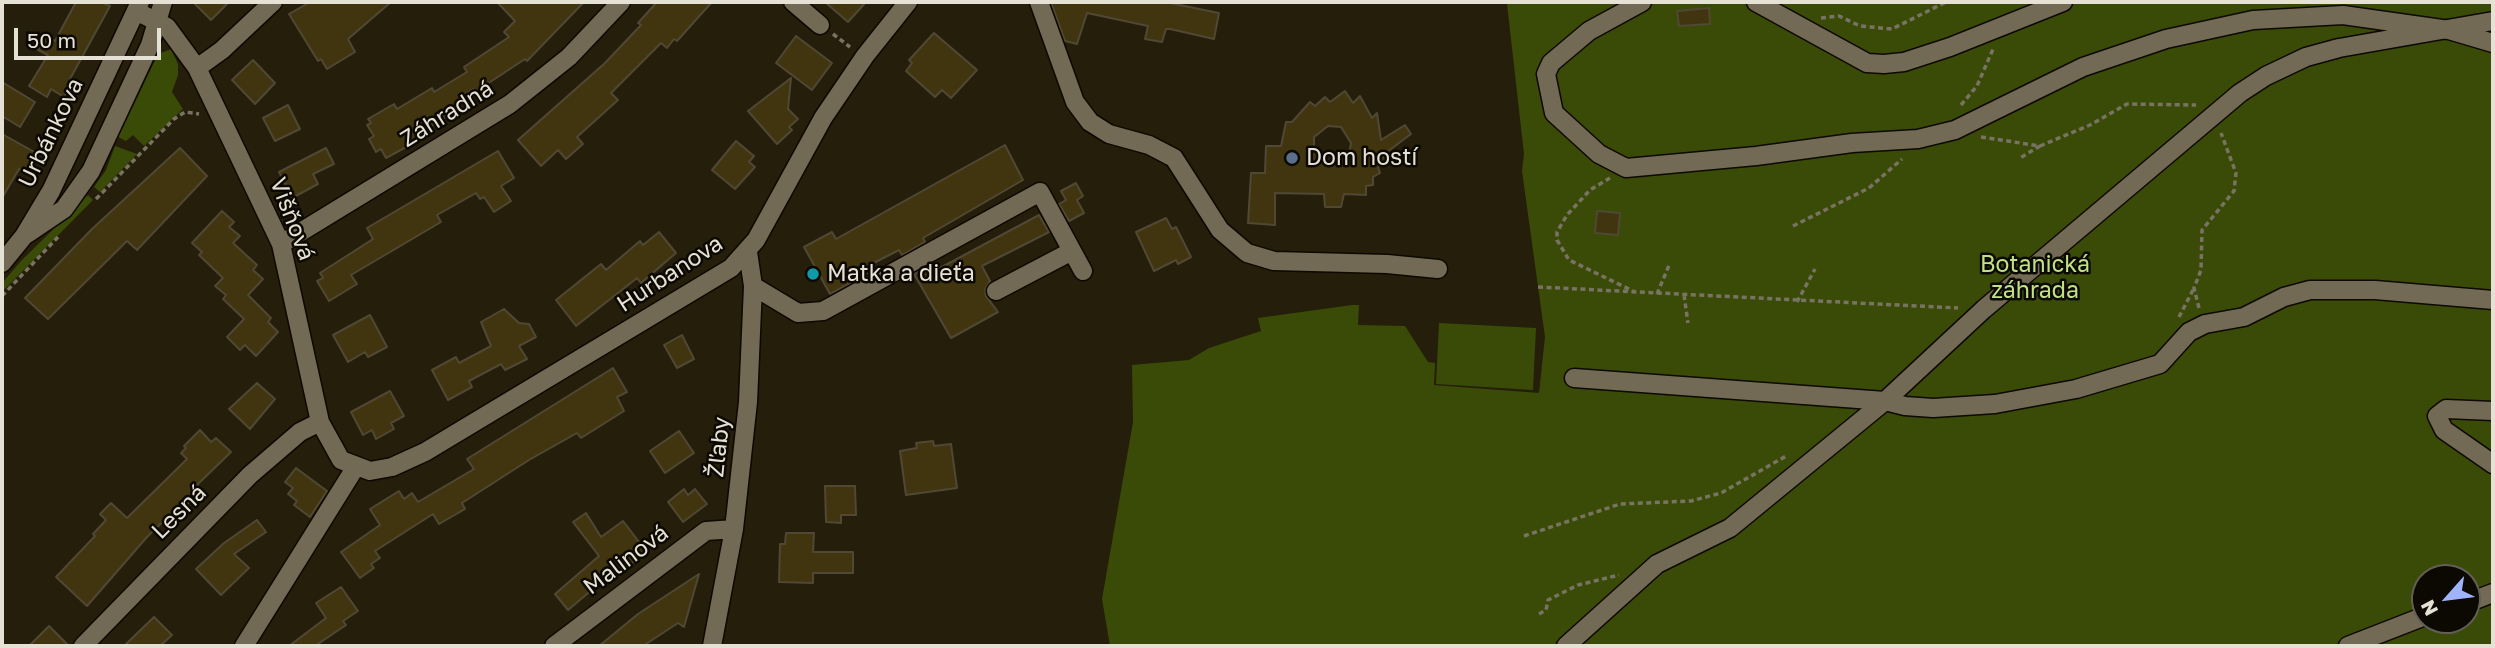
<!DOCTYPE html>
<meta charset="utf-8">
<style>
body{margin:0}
#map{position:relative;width:2495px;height:648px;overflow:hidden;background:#251e0b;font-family:"Golos Text",sans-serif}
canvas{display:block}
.frame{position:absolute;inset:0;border:4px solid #e6e1d5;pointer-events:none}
.north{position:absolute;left:2411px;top:564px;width:70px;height:70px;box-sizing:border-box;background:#0c0903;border:2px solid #635f57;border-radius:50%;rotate:242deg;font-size:19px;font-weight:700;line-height:28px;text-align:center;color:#e6e1d5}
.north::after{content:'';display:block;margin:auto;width:24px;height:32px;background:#a0b3fd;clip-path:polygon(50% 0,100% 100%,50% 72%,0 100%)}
.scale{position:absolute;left:14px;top:28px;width:147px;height:32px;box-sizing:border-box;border:4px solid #e6e1d5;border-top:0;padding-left:9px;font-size:21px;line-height:24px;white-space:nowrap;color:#e6e1d5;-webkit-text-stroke:5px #0c0903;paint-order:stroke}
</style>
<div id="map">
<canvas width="2495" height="648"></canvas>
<div class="frame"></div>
<div class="north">N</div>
<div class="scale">50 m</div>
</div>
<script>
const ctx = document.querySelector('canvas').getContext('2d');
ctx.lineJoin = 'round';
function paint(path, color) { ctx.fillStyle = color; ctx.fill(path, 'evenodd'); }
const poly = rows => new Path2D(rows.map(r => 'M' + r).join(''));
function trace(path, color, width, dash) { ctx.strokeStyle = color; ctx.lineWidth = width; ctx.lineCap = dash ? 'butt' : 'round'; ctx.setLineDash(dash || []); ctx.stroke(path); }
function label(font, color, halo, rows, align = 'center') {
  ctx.font = font + ' "Golos Text",sans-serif'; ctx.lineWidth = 5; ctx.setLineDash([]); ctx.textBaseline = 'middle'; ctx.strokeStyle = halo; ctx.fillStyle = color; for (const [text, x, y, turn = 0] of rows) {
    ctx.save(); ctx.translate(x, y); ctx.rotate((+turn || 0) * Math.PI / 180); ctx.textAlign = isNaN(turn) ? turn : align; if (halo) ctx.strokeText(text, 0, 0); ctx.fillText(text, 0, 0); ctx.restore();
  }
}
paint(poly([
 [1510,2,2493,2,2493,646,1110,646,1102,599,1133,422,1132,365,1189,360,1209,348,1261,331,1258,318,1352,305,1359,305,1358,325,1405,326,1428,362,1435,363,1434,385,1539,393,1545,337,1522,171,1524,154,1507,4],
 [2425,578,2467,578,2467,620,2425,620],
 [171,49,178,64,178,75,172,92,183,109,144,146,133,135,126,141,118,137,158,54],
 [115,146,137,154,100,192,94,187,106,170],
 [88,195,93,200,2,292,2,283,21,261],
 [1439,323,1536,328,1533,390,1436,384]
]), '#394b07');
const building = poly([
 [76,2,101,2,110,6,70,79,73,81,64,97,51,89,47,97,29,86,48,55,38,50,45,36,55,41,76,2],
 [193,2,229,2,211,20,193,2],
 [310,2,391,2,348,39,355,52,327,69,321,59,318,61,289,14,310,2],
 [497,2,584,2,527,61,525,59,475,92,473,89,464,95,466,98,445,112,448,116,416,135,419,140,386,158,381,149,376,152,369,139,374,136,367,125,371,123,368,119,394,104,397,109,432,88,434,92,467,72,464,67,509,37,504,32,515,21,497,2],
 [657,2,712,2,677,41,674,39,667,48,661,43,611,93,618,100,577,137,583,144,566,159,558,150,541,166,518,140,605,63,641,25,638,23,657,2],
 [825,2,866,2,848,22,825,2],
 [1051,2,1165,2,1219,13,1214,39,1170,29,1166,29,1162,42,1145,39,1148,26,1087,13,1077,44,1065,41,1051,2],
 [1709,8,1710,24,1679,26,1677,11,1709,8],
 [934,33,977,70,951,98,942,90,935,97,906,71,912,63,909,60,934,33],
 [796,36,832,63,812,90,776,63,796,36],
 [253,60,275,83,255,104,232,80,253,60],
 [791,78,788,109,798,119,789,127,792,130,777,144,748,111,791,78],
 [2,82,35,102,20,127,2,116,2,82],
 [1345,91,1353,103,1360,96,1372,118,1377,113,1381,140,1405,125,1411,134,1383,155,1386,161,1378,167,1380,173,1373,177,1373,185,1366,186,1366,195,1344,194,1341,207,1325,207,1324,194,1275,193,1275,225,1248,223,1251,173,1265,173,1266,146,1281,146,1286,122,1292,122,1310,102,1315,106,1325,97,1330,102,1345,91],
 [1328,126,1341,127,1351,143,1349,155,1339,163,1326,163,1314,150,1314,137,1328,126],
 [288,105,300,129,275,141,263,118,288,105],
 [2,134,38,154,27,174,19,169,2,198,2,134],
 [736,141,754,156,749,162,755,167,735,189,712,170,736,141],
 [1005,145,1023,180,923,238,925,242,902,255,899,250,864,268,867,274,830,294,804,247,832,232,836,239,1005,145],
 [180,148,207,176,137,250,127,241,48,319,25,298,92,229,180,148],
 [326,148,334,164,313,174,318,184,292,198,279,172,326,148],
 [498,151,514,178,501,186,511,201,494,212,484,197,480,199,476,193,437,215,441,222,351,275,357,284,329,301,317,281,323,278,320,273,373,239,367,228,498,151],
 [1076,183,1083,196,1077,200,1084,213,1069,221,1059,204,1066,200,1061,191,1076,183],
 [222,211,234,222,229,227,240,236,233,243,257,265,253,270,263,279,248,295,271,318,268,322,278,332,256,356,245,345,240,350,227,337,244,319,223,299,226,295,215,286,223,278,199,255,202,252,192,243,222,211],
 [1597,211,1620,213,1618,235,1595,233,1597,211],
 [1039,215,1049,232,982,266,990,281,985,290,986,296,998,312,951,338,914,274,936,262,940,268,1039,215],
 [1166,218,1172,229,1176,227,1191,257,1178,264,1176,260,1154,271,1136,232,1166,218],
 [659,232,676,253,641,283,637,278,576,326,556,300,601,264,606,270,640,241,643,245,659,232],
 [504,309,519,323,529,324,536,337,519,346,527,359,505,370,501,364,469,381,472,387,448,400,432,370,456,357,459,363,491,346,481,322,504,309],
 [370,315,387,347,368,357,365,352,348,362,333,335,370,315],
 [682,335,694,359,677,368,664,345,682,335],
 [613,368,627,392,617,397,624,411,581,438,577,433,529,460,462,503,465,509,439,524,433,514,375,551,380,558,371,564,374,568,360,578,341,552,380,525,370,509,399,491,404,499,412,493,418,502,474,469,467,459,613,368],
 [257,383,275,399,250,429,229,409,257,383],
 [390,391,404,416,391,423,394,429,376,439,372,430,363,435,351,412,390,391],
 [200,430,211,442,216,438,231,452,197,485,202,490,179,512,176,509,147,537,87,606,56,577,95,536,93,534,106,520,100,514,111,503,127,518,187,459,181,453,186,448,184,446,200,430],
 [679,431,694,453,665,473,650,451,679,431],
 [933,441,934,446,951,444,957,488,906,495,900,451,917,448,916,443,933,441],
 [296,468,327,491,310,517,294,505,297,501,288,494,293,488,285,482,296,468],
 [825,486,855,486,856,515,841,515,841,523,826,522,825,486],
 [684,489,688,495,695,489,707,504,683,522,668,502,684,489],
 [586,513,601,537,623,521,646,551,615,577,612,573,568,610,555,594,599,556,573,522,586,513],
 [257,520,266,532,234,554,249,568,221,595,196,569,224,543,257,520],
 [786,533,814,533,813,552,853,552,853,573,813,573,813,583,779,582,780,544,785,544,786,533],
 [699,574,684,627,678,623,643,646,599,646,638,614,699,574],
 [341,587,358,611,343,621,346,625,315,646,289,646,326,618,316,603,341,587],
 [154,617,172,635,160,646,124,646,154,617],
 [49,626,69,646,29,646,49,626]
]);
paint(building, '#413510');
trace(building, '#504834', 2);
const minor = poly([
 [793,2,820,25],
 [1039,2,1075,102,1090,122,1109,134,1149,145,1174,158,1220,230,1247,253,1274,261,1387,264,1438,269],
 [1642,2,1589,31,1551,63,1546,74,1554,113,1599,154,1626,168,1756,156,1852,143,1918,139,1955,130,2083,67,2166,39,2253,20,2343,15,2449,30,2493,43],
 [1756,2,1867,63,1884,64,1904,62,1950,47,2063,2],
 [136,11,167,27,197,68,281,244,320,422,341,460,370,471,392,467,425,452,731,268,756,240,823,118,865,56,908,2],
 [2493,21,2339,48,2306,57,2266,76,2240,93,1984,309,1885,401,1905,406,1933,408,1995,404,2076,389,2160,364,2189,332,2205,324,2244,317,2284,297,2310,290,2375,290,2493,300],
 [197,68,222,50,273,2],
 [27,234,64,209,91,171,150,45,163,2],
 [281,244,510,104,569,57,621,2],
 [2,263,24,236,51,191,140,2],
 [753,286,798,313,823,311,1040,192,1083,271],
 [996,291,1072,251],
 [2493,411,2446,409,2437,416,2444,430,2493,464],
 [2467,603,2493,593],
 [83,646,250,475,300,432,320,422],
 [244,646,355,468],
 [554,646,706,531,734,529],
 [712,646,734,529,748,402,753,286,748,252],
 [1566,646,1657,564,1730,528,1885,401,1574,378],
 [2348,646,2425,616]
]);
trace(minor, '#0e0800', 21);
trace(poly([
 [1821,18,1839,16,1860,26,1892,29,1946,2],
 [833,34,850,47],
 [1961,105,1977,86,1993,49],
 [1981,137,2040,146,2020,158],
 [2040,146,2090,125,2127,104,2196,105],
 [1610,178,1590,190,1567,215,1557,232,1557,240,1569,260,1635,292],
 [96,199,174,119,185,112,199,114],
 [1793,226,1869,188,1902,159],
 [1538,287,1958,308],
 [1657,294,1670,263],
 [1684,295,1688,323],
 [2,296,58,237],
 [1797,302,1815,269],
 [2199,308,2194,288,2201,270,2202,230,2234,191,2236,173,2221,133],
 [2179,317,2193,290],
 [1524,536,1620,504,1691,501,1721,493,1788,455],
 [1539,614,1546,610,1548,600,1578,585,1619,575]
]), '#797363', 3.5, [5, 3.5]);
trace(minor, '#726a55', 18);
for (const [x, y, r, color] of [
 [1292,158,7,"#5c6f8a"],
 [813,274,7,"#0f9aa8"]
]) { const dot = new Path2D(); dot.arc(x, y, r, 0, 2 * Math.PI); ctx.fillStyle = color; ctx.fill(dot); trace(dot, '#0c0903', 2.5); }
label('23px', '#e6e1d5', '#0c0903', [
 ["Záhradná",447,114,-32],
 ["Urbánkova",51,133,-64],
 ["Višňová",292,219,69],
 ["Hurbanova",670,274,-33],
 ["Žľaby",719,447,-84],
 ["Lesná",179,512,-45],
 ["Malinová",626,560,-37]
]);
label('23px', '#e6e1d5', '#0c0903', [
 ["Dom hostí",1306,158],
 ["Matka a dieťa",827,274]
], 'left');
label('23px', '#c1e186', '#0c0903', [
 ["Botanická",2035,265],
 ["záhrada",2035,291]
]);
</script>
